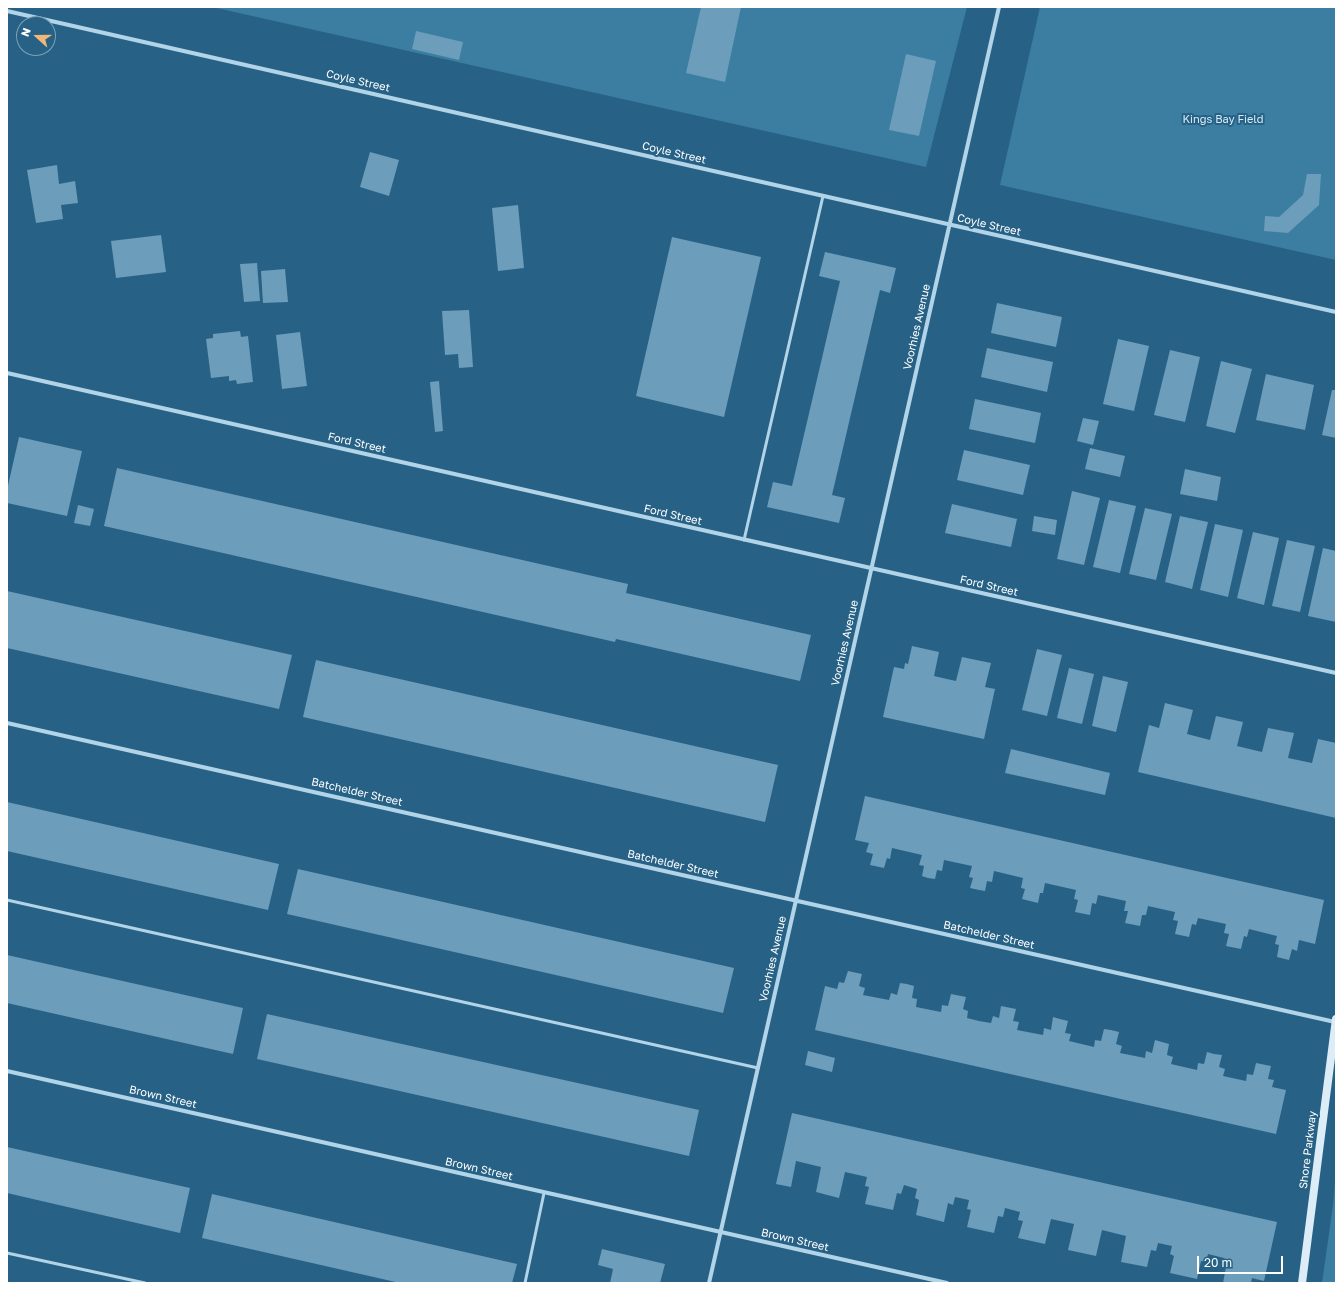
<!DOCTYPE html>
<style>
body{margin:0}
#map{position:relative;width:1343px;height:1290px;overflow:hidden;background:#276286;font-family:"Golos Text",sans-serif}
canvas{display:block}
.frame{position:absolute;inset:0;border:8px solid #fff;pointer-events:none}
.north{position:absolute;left:16px;top:16px;width:40px;height:40px;box-sizing:border-box;background:#276286;border:1px solid #7da1b6;border-radius:50%;rotate:291deg;font-size:11px;font-weight:700;line-height:16px;text-align:center;color:#fff}
.north::after{content:'';display:block;margin:auto;width:14px;height:18px;background:#f0b878;clip-path:polygon(50% 0,100% 100%,50% 72%,0 100%)}
.scale{position:absolute;left:1197px;top:1256px;width:86px;height:18px;box-sizing:border-box;border:2px solid #fff;border-top:0;padding-left:5px;font-size:12px;line-height:14px;white-space:nowrap;color:#fff;-webkit-text-stroke:3px #276286;paint-order:stroke}
</style>
<div id="map">
<canvas width="1343" height="1290"></canvas>
<div class="frame"></div>
<div class="north">N</div>
<div class="scale">20 m</div>
</div>
<script>
const ctx = document.querySelector('canvas').getContext('2d');
ctx.lineJoin = 'round';
function paint(path, color) { ctx.fillStyle = color; ctx.fill(path, 'evenodd'); }
const poly = rows => new Path2D(rows.map(r => 'M' + r).join(''));
function trace(path, color, width, dash) { ctx.strokeStyle = color; ctx.lineWidth = width; ctx.lineCap = dash ? 'butt' : 'round'; ctx.setLineDash(dash || []); ctx.stroke(path); }
function label(font, color, halo, rows, align = 'center') {
  ctx.font = font + ' "Golos Text",sans-serif'; ctx.lineWidth = 4; ctx.setLineDash([]); ctx.textBaseline = 'middle'; ctx.strokeStyle = halo; ctx.fillStyle = color; for (const [text, x, y, turn = 0] of rows) {
    ctx.save(); ctx.translate(x, y); ctx.rotate((+turn || 0) * Math.PI / 180); ctx.textAlign = isNaN(turn) ? turn : align; if (halo) ctx.strokeText(text, 0, 0); ctx.fillText(text, 0, 0); ctx.restore();
  }
}
paint(poly([
 [212,7,967,7,926,167],
 [1040,7,1336,7,1336,260,1000,185],
 [1336,1170,1336,1283,1322,1283,1333,1205]
]), '#3c7da2');
paint(poly([
 [701,7,741,7,725,82,686,73],
 [416,31,463,42,459,60,412,49],
 [906,54,936,61,919,136,889,130],
 [370,152,399,160,389,196,360,187],
 [57,165,59,184,75,181,78,203,61,205,63,219,36,223,27,170],
 [1307,174,1321,174,1319,205,1288,233,1264,231,1265,216,1279,217,1303,195],
 [518,205,524,268,498,271,492,208],
 [161,235,166,272,116,278,111,241],
 [672,237,761,257,724,417,636,396],
 [825,252,896,268,890,293,880,290,832,495,845,498,839,523,767,507,773,482,792,486,840,281,819,276],
 [257,263,260,301,244,302,240,264],
 [285,269,288,302,263,303,261,271],
 [997,303,1062,317,1056,347,991,333],
 [469,310,473,367,459,368,458,354,445,355,442,311],
 [240,331,241,337,248,336,253,382,237,384,236,380,229,381,229,376,211,378,206,339,213,338,213,334],
 [300,332,307,386,282,389,276,335],
 [1118,339,1149,346,1134,411,1103,404],
 [987,348,1053,362,1047,392,981,377],
 [1170,350,1200,357,1185,422,1154,415],
 [1221,361,1252,369,1235,433,1206,426],
 [1266,374,1314,385,1305,430,1256,420],
 [439,381,443,431,435,432,430,382],
 [1332,390,1336,390,1336,438,1322,435],
 [975,399,1041,413,1035,443,969,429],
 [1083,418,1099,421,1093,445,1077,441],
 [19,437,82,451,67,516,7,503,7,490],
 [1090,448,1125,456,1120,477,1085,469],
 [964,450,1030,465,1023,495,957,480],
 [117,468,628,584,626,593,811,635,800,681,616,639,615,642,104,526],
 [1185,469,1221,477,1217,501,1180,494],
 [1072,491,1100,498,1084,565,1057,559],
 [1109,500,1136,506,1120,573,1093,567],
 [952,504,1017,519,1011,547,945,533],
 [78,505,94,509,90,526,74,523],
 [1145,508,1172,514,1156,580,1129,574],
 [1034,516,1057,520,1055,535,1032,531],
 [1180,516,1208,522,1192,589,1165,582],
 [1215,524,1243,530,1228,597,1200,590],
 [1253,532,1279,538,1264,605,1237,598],
 [1287,540,1315,546,1300,612,1272,606],
 [1323,548,1336,551,1336,622,1308,616],
 [7,591,292,655,279,709,7,648],
 [912,646,939,652,934,676,947,679,956,681,962,657,991,663,985,687,995,689,984,739,883,717,894,667,904,669,905,663,908,664],
 [1037,649,1062,655,1047,716,1022,710],
 [316,660,778,765,765,822,303,717],
 [1069,668,1094,674,1082,724,1057,718],
 [1103,676,1128,682,1116,732,1092,726],
 [1165,703,1193,710,1187,734,1210,740,1216,716,1243,722,1237,746,1262,752,1268,728,1294,733,1288,758,1312,763,1318,739,1336,743,1336,818,1138,772,1149,725,1159,728],
 [1011,749,1110,773,1105,795,1005,773],
 [865,796,1324,900,1315,944,1299,940,1297,951,1292,949,1289,960,1277,957,1279,945,1275,944,1277,936,1249,929,1247,937,1244,936,1241,949,1226,946,1229,934,1224,933,1226,924,1198,918,1196,925,1192,924,1189,937,1175,934,1178,921,1173,920,1175,912,1148,906,1146,915,1142,915,1140,926,1125,923,1128,911,1124,911,1126,901,1098,895,1096,904,1092,903,1090,915,1075,912,1078,900,1074,899,1076,890,1045,883,1043,893,1040,893,1038,903,1022,899,1025,889,1021,888,1023,878,994,871,992,882,987,881,985,891,979,890,970,888,973,878,969,877,972,866,944,860,942,871,937,870,935,879,928,878,922,876,924,866,919,865,922,855,892,848,890,859,887,858,884,868,870,865,873,854,866,852,869,843,855,840],
 [7,802,279,864,268,910,7,851],
 [298,869,734,968,723,1013,287,914],
 [7,955,243,1008,233,1054,7,1003],
 [848,971,862,974,859,986,865,988,863,995,889,1000,891,993,897,995,900,983,907,984,914,986,912,998,917,999,916,1007,941,1012,942,1005,948,1006,951,994,966,997,963,1009,968,1011,967,1018,979,1021,991,1023,993,1016,999,1018,1001,1006,1016,1009,1013,1021,1019,1022,1017,1030,1043,1035,1044,1028,1051,1030,1053,1017,1060,1019,1068,1021,1065,1033,1071,1034,1069,1041,1094,1047,1095,1040,1101,1041,1104,1029,1111,1030,1119,1032,1116,1044,1122,1046,1120,1053,1145,1058,1146,1051,1152,1053,1155,1040,1169,1044,1167,1055,1173,1057,1171,1064,1197,1070,1198,1063,1204,1064,1207,1052,1214,1054,1222,1055,1219,1067,1225,1069,1223,1076,1246,1081,1247,1074,1253,1075,1256,1063,1271,1066,1268,1079,1274,1080,1272,1087,1286,1090,1276,1134,815,1030,825,986,837,989,839,982,844,983],
 [267,1014,699,1110,689,1156,257,1059],
 [808,1051,835,1058,832,1072,805,1065],
 [792,1113,1277,1222,1264,1281,1252,1278,1251,1283,1223,1283,1226,1267,1222,1266,1224,1258,1208,1254,1206,1262,1201,1261,1197,1279,1170,1273,1174,1256,1170,1254,1172,1246,1158,1243,1156,1251,1151,1250,1147,1267,1121,1262,1126,1236,1102,1230,1096,1256,1068,1250,1074,1224,1051,1219,1045,1244,1018,1238,1023,1221,1018,1220,1020,1212,1005,1208,1003,1217,998,1216,994,1233,967,1227,971,1210,967,1209,969,1200,955,1197,953,1205,948,1203,944,1222,916,1215,919,1200,915,1198,917,1189,904,1185,901,1194,897,1193,893,1210,865,1204,869,1187,865,1186,867,1177,845,1172,839,1198,816,1192,821,1167,796,1161,791,1187,776,1184],
 [7,1147,190,1188,180,1233,7,1193],
 [212,1194,517,1264,512,1283,400,1283,202,1238],
 [602,1249,665,1264,660,1283,610,1283,613,1269,598,1265]
]), '#6c9dba');
trace(poly([
 [744,540,823,196],
 [7,900,758,1068],
 [7,1253,145,1283],
 [525,1283,544,1193]
]), '#b2d4e8', 3);
trace(poly([
 [7,11,1336,312],
 [7,373,1336,673],
 [7,723,1335,1022],
 [7,1071,947,1283],
 [709,1283,999,7]
]), '#b2d4e8', 4);
trace(poly([
 [1302,1283,1336,1019]
]), '#dcedf7', 8);
label('11px', '#fff', '#276286', [
 ["Coyle Street",358,81,13],
 ["Coyle Street",674,153,13],
 ["Coyle Street",989,225,13],
 ["Voorhies Avenue",917,327,-77],
 ["Ford Street",357,443,13],
 ["Ford Street",673,515,13],
 ["Ford Street",989,586,13],
 ["Voorhies Avenue",845,643,-77],
 ["Batchelder Street",357,792,13],
 ["Batchelder Street",673,864,13],
 ["Batchelder Street",989,935,13],
 ["Voorhies Avenue",773,959,-77],
 ["Brown Street",163,1097,13],
 ["Shore Parkway",1308,1150,-83],
 ["Brown Street",479,1169,13],
 ["Brown Street",795,1240,13]
]);
label('11px', '#d6ebf6', '#276286', [
 ["Kings Bay Field",1223,120]
]);
</script>
